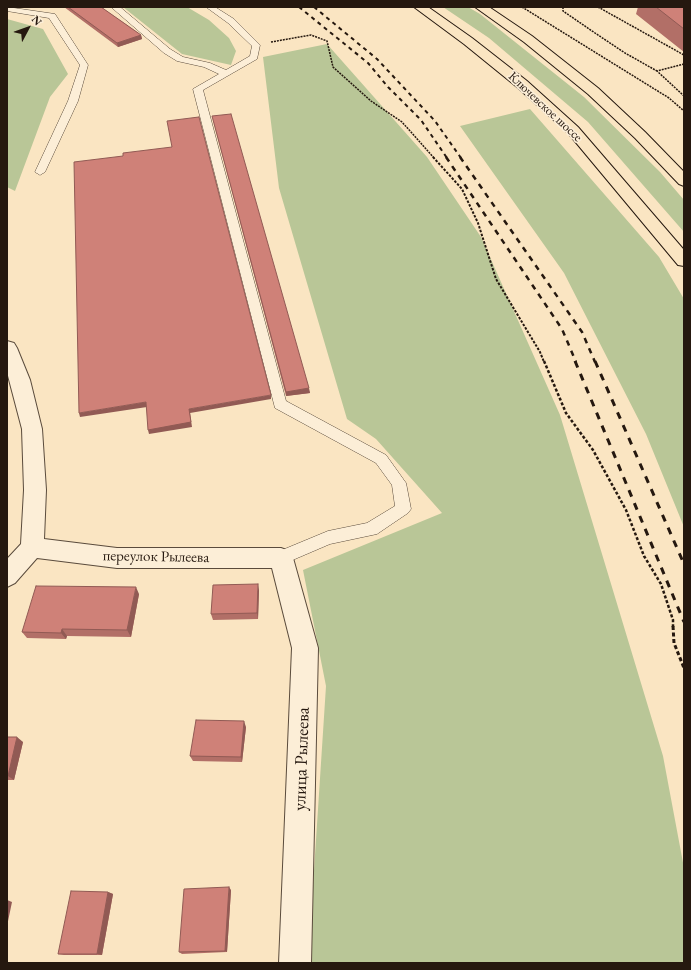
<!DOCTYPE html>
<meta charset="utf-8">
<style>
body{margin:0}
#map{position:relative;width:691px;height:970px;overflow:hidden;background:#fae5c2;font-family:"EB Garamond",serif}
canvas{display:block}
.frame{position:absolute;inset:0;border:8px solid #25180f;pointer-events:none}
.north{position:absolute;left:8px;top:8px;width:40px;height:40px;-webkit-text-stroke:3px #fceed7;paint-order:stroke;rotate:49deg;font-size:11px;font-weight:700;line-height:16px;text-align:center;color:#25180f}
.north::after{content:'';display:block;margin:auto;width:14px;height:18px;background:#25180f;clip-path:polygon(50% 0,100% 100%,50% 72%,0 100%)}
</style>
<div id="map">
<canvas width="691" height="970"></canvas>
<div class="frame"></div>
<div class="north">N</div>
</div>
<script>
const ctx = document.querySelector('canvas').getContext('2d');
ctx.lineJoin = 'round';
function paint(path, color) { ctx.fillStyle = color; ctx.fill(path, 'evenodd'); }
const poly = rows => new Path2D(rows.map(r => 'M' + r).join(''));
function trace(path, color, width, dash) { ctx.strokeStyle = color; ctx.lineWidth = width; ctx.lineCap = dash ? 'butt' : 'round'; ctx.setLineDash(dash || []); ctx.stroke(path); }
function label(font, color, halo, rows, align = 'center') {
  ctx.font = font + ' "EB Garamond",serif'; ctx.lineWidth = 3.5; ctx.setLineDash([]); ctx.textBaseline = 'middle'; ctx.strokeStyle = halo; ctx.fillStyle = color; for (const [text, x, y, turn = 0] of rows) {
    ctx.save(); ctx.translate(x, y); ctx.rotate((+turn || 0) * Math.PI / 180); ctx.textAlign = isNaN(turn) ? turn : align; if (halo) ctx.strokeText(text, 0, 0); ctx.fillText(text, 0, 0); ctx.restore();
  }
}
paint(poly([
 [123,7,187,7,209,20,229,38,236,51,231,65,182,54],
 [443,7,468,7,480,14,584,97,660,172,684,200,684,232,588,122,489,38],
 [7,19,43,29,68,74,50,97,15,191,7,187],
 [327,44,427,157,481,237,560,415,663,756,684,868,684,963,308,963,326,686,303,570,442,513,376,439,347,419,279,188,263,57],
 [530,109,659,257,684,299,684,527,646,434,564,273,460,126]
]), '#b9c697');
const lane = poly([
 [7,7,55,14,88,65,78,101,45,172,40,175,35,172,68,101,80,65,49,18,7,11,7,7],
 [111,7,120,7,170,49,183,57,210,63,226,70,250,56,252,46,228,23,206,7,215,7,234,19,260,45,257,59,203,90,286,401,386,455,406,483,411,509,408,513,377,534,330,544,281,565,275,563,273,558,275,553,328,531,367,523,395,506,392,485,376,463,275,408,193,89,219,74,204,67,177,61,164,53,111,7]
]);
const street = poly([
 [7,341,14,343,17,348,30,380,42,429,46,490,44,539,117,548,281,548,289,551,293,558,318,648,311,963,279,963,292,648,272,568,117,568,37,558,15,583,7,587,7,559,21,544,24,490,22,429,7,372,7,341]
]);
const primary = poly([
 [414,7,428,7,472,38,527,81,578,127,684,250,684,266,678,265,568,133,517,87,464,44,414,7],
 [475,7,489,7,532,36,598,88,645,132,684,172,684,186,679,184,635,138,588,94,524,42,475,7]
]);
trace(lane, '#5a4b3c', 1);
trace(street, '#5a4b3c', 2);
trace(primary, '#25180f', 2);
trace(poly([
 [522,7,669,98,684,111],
 [563,7,563,11,595,33,625,53,657,71],
 [598,7,684,55],
 [271,42,311,35,327,41,333,67,371,101,402,122,434,158],
 [684,64,657,71,684,96]
]), '#25180f', 1.5, [2, 1]);
trace(poly([
 [433,157,462,189,478,223,496,279,540,352,544,362]
]), '#25180f', 2, [2.5, 1.5]);
trace(poly([
 [544,361,566,413,593,450,626,510,644,556,661,584,673,620,673,627]
]), '#25180f', 2.5, [3, 2]);
trace(poly([
 [673,626,674,643,684,668]
]), '#25180f', 3, [4, 2.5]);
paint(lane, '#fceed7');
paint(street, '#fceed7');
paint(primary, '#fae5c2');
trace(poly([
 [299,7,368,63,388,87,421,120,447,158],
 [314,7,377,59,435,121,461,158]
]), '#25180f', 2, [4, 4]);
trace(poly([
 [446,157,562,329,576,362],
 [460,157,582,332,595,362]
]), '#25180f', 2.5, [5.5, 5.5]);
trace(poly([
 [575,361,684,622],
 [595,361,684,564]
]), '#25180f', 3, [7, 7]);
paint(poly([
 [64,7,101,7,141,35,142,39,118,47],
 [638,7,684,7,684,52,636,14],
 [212,116,310,393,286,396],
 [259,590,258,619,213,620,211,614],
 [139,594,131,637,67,636,66,639,27,638,22,632],
 [246,727,242,762,193,761,190,756],
 [7,737,23,742,14,780,7,780],
 [231,890,227,952,182,954,179,952],
 [108,892,113,894,102,955,64,955,58,954]
]), '#b26f67');
paint(poly([
 [141,35,142,39,118,47,117,43],
 [309,388,310,393,286,396,286,392],
 [271,395,271,399,190,413,192,427,149,434,148,430,189,409],
 [146,402,147,407,80,417,79,413],
 [258,584,259,590,258,619,257,613],
 [136,587,139,594,131,637,127,630],
 [62,629,67,636,66,639,61,633],
 [244,721,246,727,242,762,241,757],
 [17,737,23,742,14,780,8,776],
 [229,887,231,890,227,952,225,951],
 [108,892,113,894,102,955,97,954],
 [7,900,12,902,7,926]
]), '#915a54');
const building = poly([
 [68,7,101,7,141,35,117,43,68,7],
 [656,7,684,7,684,29,656,7],
 [231,114,309,388,286,392,212,116,231,114],
 [199,117,271,395,189,409,191,422,148,430,146,402,79,413,74,162,123,156,123,153,172,147,167,121,199,117],
 [258,584,257,613,211,614,213,585,258,584],
 [36,586,136,587,127,630,62,629,61,633,22,632,36,586],
 [196,720,244,721,241,757,190,756,196,720],
 [7,737,17,737,8,776,7,776,7,737],
 [229,887,225,951,179,952,184,889,229,887],
 [71,891,108,892,97,954,58,954,71,891]
]);
paint(building, '#cf8178');
trace(building, '#915a54', 1);
label('13px', '#25180f', '#fceed7', [
 ["Ключевское шоссе",545,107,43]
]);
label('15px', '#25180f', '#fceed7', [
 ["переулок Рылеева",156,557,1]
]);
label('18px', '#25180f', '#fceed7', [
 ["улица Рылеева",302,759,-88]
]);
</script>
